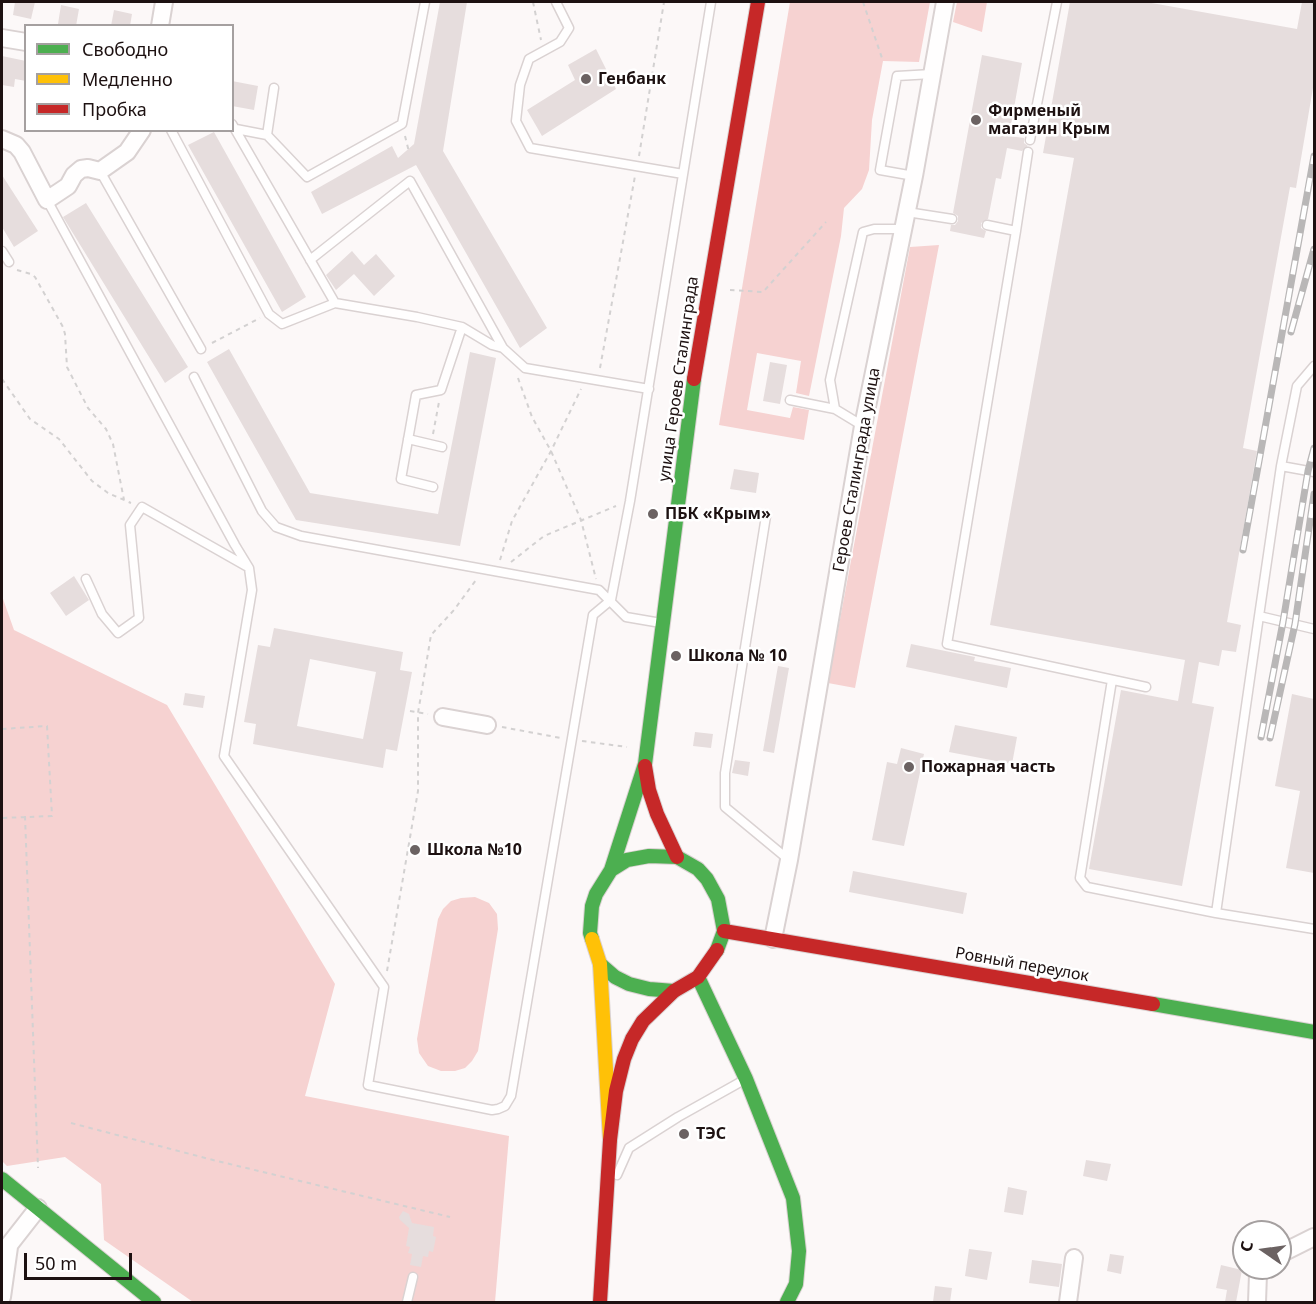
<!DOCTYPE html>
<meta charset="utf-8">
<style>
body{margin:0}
#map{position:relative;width:1316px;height:1304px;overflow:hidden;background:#fcf8f8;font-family:"Noto Sans",sans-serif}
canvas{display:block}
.frame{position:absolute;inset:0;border:3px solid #1d1111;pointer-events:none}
.legend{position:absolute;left:24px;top:24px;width:210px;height:108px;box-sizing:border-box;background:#fff;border:2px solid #a5a0a0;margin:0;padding:8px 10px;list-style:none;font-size:18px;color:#1d1111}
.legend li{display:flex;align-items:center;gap:12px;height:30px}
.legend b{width:30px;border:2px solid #a5a0a0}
.north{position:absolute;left:1232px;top:1220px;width:60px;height:60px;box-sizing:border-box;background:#fff;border:2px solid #a5a0a0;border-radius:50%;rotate:283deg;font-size:16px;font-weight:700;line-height:24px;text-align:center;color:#1d1111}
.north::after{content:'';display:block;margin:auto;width:21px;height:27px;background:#6b6262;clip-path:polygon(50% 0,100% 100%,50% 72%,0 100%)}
.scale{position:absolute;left:24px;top:1253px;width:108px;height:27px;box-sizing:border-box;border:3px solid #1d1111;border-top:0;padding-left:8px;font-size:18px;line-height:21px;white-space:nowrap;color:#1d1111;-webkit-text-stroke:4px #fff;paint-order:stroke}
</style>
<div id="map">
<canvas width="1316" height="1304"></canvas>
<div class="frame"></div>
<ul class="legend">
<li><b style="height:8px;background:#4caf50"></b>Свободно</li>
<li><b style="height:8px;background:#ffc107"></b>Медленно</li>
<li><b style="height:8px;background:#c62828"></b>Пробка</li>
</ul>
<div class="north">С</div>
<div class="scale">50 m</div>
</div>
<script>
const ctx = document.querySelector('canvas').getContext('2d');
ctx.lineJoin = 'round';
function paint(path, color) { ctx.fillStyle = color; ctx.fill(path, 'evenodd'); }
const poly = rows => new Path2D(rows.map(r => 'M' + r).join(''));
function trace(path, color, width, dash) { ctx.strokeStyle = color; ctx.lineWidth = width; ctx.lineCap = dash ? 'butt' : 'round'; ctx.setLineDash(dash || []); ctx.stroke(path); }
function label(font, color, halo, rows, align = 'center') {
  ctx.font = font + ' "Noto Sans",sans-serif'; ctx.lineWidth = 5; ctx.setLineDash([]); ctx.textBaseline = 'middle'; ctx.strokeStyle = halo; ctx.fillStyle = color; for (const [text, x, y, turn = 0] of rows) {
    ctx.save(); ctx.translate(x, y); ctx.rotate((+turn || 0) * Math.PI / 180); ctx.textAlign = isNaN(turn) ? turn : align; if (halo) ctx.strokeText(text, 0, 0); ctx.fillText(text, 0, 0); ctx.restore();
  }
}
paint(poly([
 [790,2,930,2,919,62,883,61,872,120,869,170,862,189,844,208,841,236,809,396,796,393,801,361,757,353,747,410,790,418,793,407,809,410,804,440,719,425],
 [957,2,987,2,982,32,953,22],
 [939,245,855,688,828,683,910,247],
 [2,596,14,630,167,705,335,984,305,1096,509,1136,495,1302,193,1302,104,1240,101,1184,65,1157,7,1166,2,1161],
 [475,897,489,903,497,914,498,929,478,1051,472,1061,465,1068,455,1071,441,1071,428,1066,419,1053,417,1039,438,919,443,909,451,901,461,898]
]), '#f6d2d1');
paint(poly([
 [15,2,35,2,31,19,13,15],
 [440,2,467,2,443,151,547,328,520,348,416,165,322,214,311,192,392,146,398,158,414,144],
 [1070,2,1146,2,1297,29,1302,2,1314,2,1314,82,1296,188,1290,187,1243,448,1257,451,1227,622,1241,625,1236,652,1222,650,1219,666,1199,662,1192,703,1214,707,1182,886,1089,869,1121,690,1178,701,1185,660,990,625,1074,158,1043,153],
 [61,5,79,9,76,26,58,24],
 [114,10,132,14,130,26,111,26],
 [596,49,616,89,542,136,527,110,575,80,568,65],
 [982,55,1022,63,1009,136,1024,138,1024,143,1028,146,1022,151,1007,148,1001,179,996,178,988,219,981,223,981,228,986,231,984,238,950,231,951,225,955,225,958,221,958,216,953,213],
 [2,56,26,61,26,81,15,79,14,87,2,85],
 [232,81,258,86,254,110,232,106],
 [214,132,306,297,282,312,188,145],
 [2,175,38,231,14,247,2,227],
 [86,203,188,367,165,383,63,217],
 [352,251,364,265,376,254,395,276,374,296,354,274,336,290,326,275],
 [229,349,310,493,438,514,470,352,496,358,460,546,296,520,207,362],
 [770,362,787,365,780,404,763,401],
 [734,469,759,473,756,493,730,489],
 [74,576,89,600,66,616,50,593],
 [274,628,403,652,400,670,412,672,397,751,386,749,383,768,253,744,256,724,244,722,258,645,270,647],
 [310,659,376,672,363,739,297,726],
 [911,644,975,657,974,661,1011,668,1007,688,906,667],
 [778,666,789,668,774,753,763,751],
 [185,693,205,696,203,708,183,705],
 [1292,694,1314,699,1314,873,1286,868,1300,791,1275,786],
 [955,725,1017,737,1012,764,949,752],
 [695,732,713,734,711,748,693,746],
 [901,748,924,754,904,846,872,840,887,762,897,764],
 [735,760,750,762,748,776,732,773],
 [853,871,967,893,963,914,849,892],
 [1086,1160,1111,1164,1107,1181,1083,1176],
 [1008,1187,1027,1191,1023,1215,1004,1212],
 [403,1211,409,1214,412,1223,434,1227,433,1236,436,1237,433,1252,429,1251,428,1257,423,1256,421,1267,410,1265,412,1254,408,1253,410,1247,406,1246,409,1228,400,1220,399,1217],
 [969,1249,992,1252,987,1280,965,1276],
 [1110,1254,1124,1256,1121,1274,1107,1271],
 [1032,1260,1062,1264,1059,1287,1029,1283],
 [1221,1265,1242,1270,1236,1302,1225,1302,1227,1290,1216,1288],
 [935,1286,952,1288,950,1302,933,1302]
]), '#e6dddd');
const lane = poly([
 [556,2,569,28,560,42,529,59,520,85,516,121,530,148,683,174],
 [232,124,335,303,417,317,462,327,492,345,503,348,525,368,649,389],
 [236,129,267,135,274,88],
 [171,130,269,314,282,324,335,303],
 [267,135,307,177,402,124,425,2],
 [1030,140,1057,2],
 [100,171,201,349],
 [914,176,880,170,897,76,932,74],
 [47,200,235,545,249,568,252,590,224,756,384,987,368,1085,492,1110,498,1109,505,1106,511,1096,593,615,611,600,630,501,711,2],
 [907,212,952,219],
 [987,225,1016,231,947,644,1146,687],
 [1016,231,1028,152],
 [2,251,9,262],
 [310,260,410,181,503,348],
 [194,377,262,511,276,527,301,536,599,590,626,617,661,623],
 [790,400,835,409],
 [863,426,835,409,830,380,863,232,874,229,903,229],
 [408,439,442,447],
 [1281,466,1297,386,1314,366],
 [433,487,401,479,416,395,441,390,462,327],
 [766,516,725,773,725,807,789,860],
 [86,579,102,614,118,633,139,618,130,525,142,507,246,566],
 [1259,616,1281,466,1314,472],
 [1112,680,1080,878,1087,887,1216,913,1314,929],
 [1216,913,1259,616,1314,629],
 [617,1175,629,1148,678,1117,744,1080],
 [407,1302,413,1277]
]);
const street = poly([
 [160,26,164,2],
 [2,38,26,42],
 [2,139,16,145,22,152,47,200,68,186,74,175,81,169,88,168,100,171,127,152,142,130],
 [443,717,487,725],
 [773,939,789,860,863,426,914,176,945,2],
 [2,1254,38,1208],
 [1280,1254,1314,1237],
 [2,1297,9,1247],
 [1068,1302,1074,1258],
 [1257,1302,1258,1274,1261,1268]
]);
const fast = poly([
 [611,870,645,764,694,379],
 [592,939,590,933,592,906,596,894,611,870,627,860,649,856,677,857,698,869,707,879,718,899,724,931,717,950],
 [600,964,615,977,629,984,649,989,674,991],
 [698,977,746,1079,793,1198,799,1251,796,1284,787,1302],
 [1153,1004,1314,1032],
 [2,1179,154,1302]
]);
const slow = poly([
 [592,939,600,964,610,1140]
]);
const jam = poly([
 [694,379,758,2],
 [645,766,649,790,657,814,677,857],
 [724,931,1153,1004],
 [600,1302,610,1140,616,1091,624,1059,632,1039,643,1021,674,991,698,977,717,950]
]);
trace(lane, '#dad2d2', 11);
trace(street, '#dad2d2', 20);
trace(fast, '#dad2d2', 16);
trace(slow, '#dad2d2', 16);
trace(jam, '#dad2d2', 16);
trace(poly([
 [533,2,541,40],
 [863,2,883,61],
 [405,136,409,152],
 [639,156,664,2],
 [17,270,31,274,35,277,63,327,65,334,67,367,88,408,106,429,113,444,124,500],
 [730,290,763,292,826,222],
 [212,343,260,318],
 [600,368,635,176],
 [518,378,532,417,551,451,581,520,596,579],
 [2,379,30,419,59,439,92,481,108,493,131,503],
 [433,434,439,402],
 [500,560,512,521,551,451,581,389],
 [511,562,544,536,616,506],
 [410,711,428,714],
 [502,727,561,738],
 [2,729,47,726,52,816,2,818],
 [582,741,627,747],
 [25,816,38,1168],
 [387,971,418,791,418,713,431,635,454,610,476,580],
 [71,1123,213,1160,450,1217]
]), '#d3d1d1', 2, [4.5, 4.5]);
trace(lane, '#fffefe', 8);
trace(street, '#fffefe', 16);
trace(fast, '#4caf50', 14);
trace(slow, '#ffc107', 14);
trace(jam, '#c62828', 14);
const rail = poly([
 [1291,332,1314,249],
 [1243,550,1314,156],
 [1261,737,1283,622,1308,471,1314,448],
 [1270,738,1295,624,1314,494]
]);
trace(rail, '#b9b7b7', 7);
trace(rail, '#fff', 4.5, [14]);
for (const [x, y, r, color] of [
 [586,79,6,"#6b6262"],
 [976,120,6,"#6b6262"],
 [653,514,6,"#6b6262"],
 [676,656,6,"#6b6262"],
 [909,767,6,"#6b6262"],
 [415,850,6,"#6b6262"],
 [684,1134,6,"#6b6262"]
]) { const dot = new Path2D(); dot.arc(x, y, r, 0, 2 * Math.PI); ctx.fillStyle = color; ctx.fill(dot); trace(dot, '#fff', 2); }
label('bold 16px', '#1d1111', '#fff', [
 ["Генбанк",598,79],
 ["Фирменый",988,111],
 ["магазин Крым",988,129],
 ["ПБК «Крым»",665,514],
 ["Школа № 10",688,656],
 ["Пожарная часть",921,767],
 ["Школа №10",427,850],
 ["ТЭС",696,1134]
], 'left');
label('16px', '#1d1111', '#fff', [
 ["улица Героев Сталинграда",679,379,-82],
 ["Героев Сталинграда улица",857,470,-80],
 ["Ровный переулок",1022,965,10]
]);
</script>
